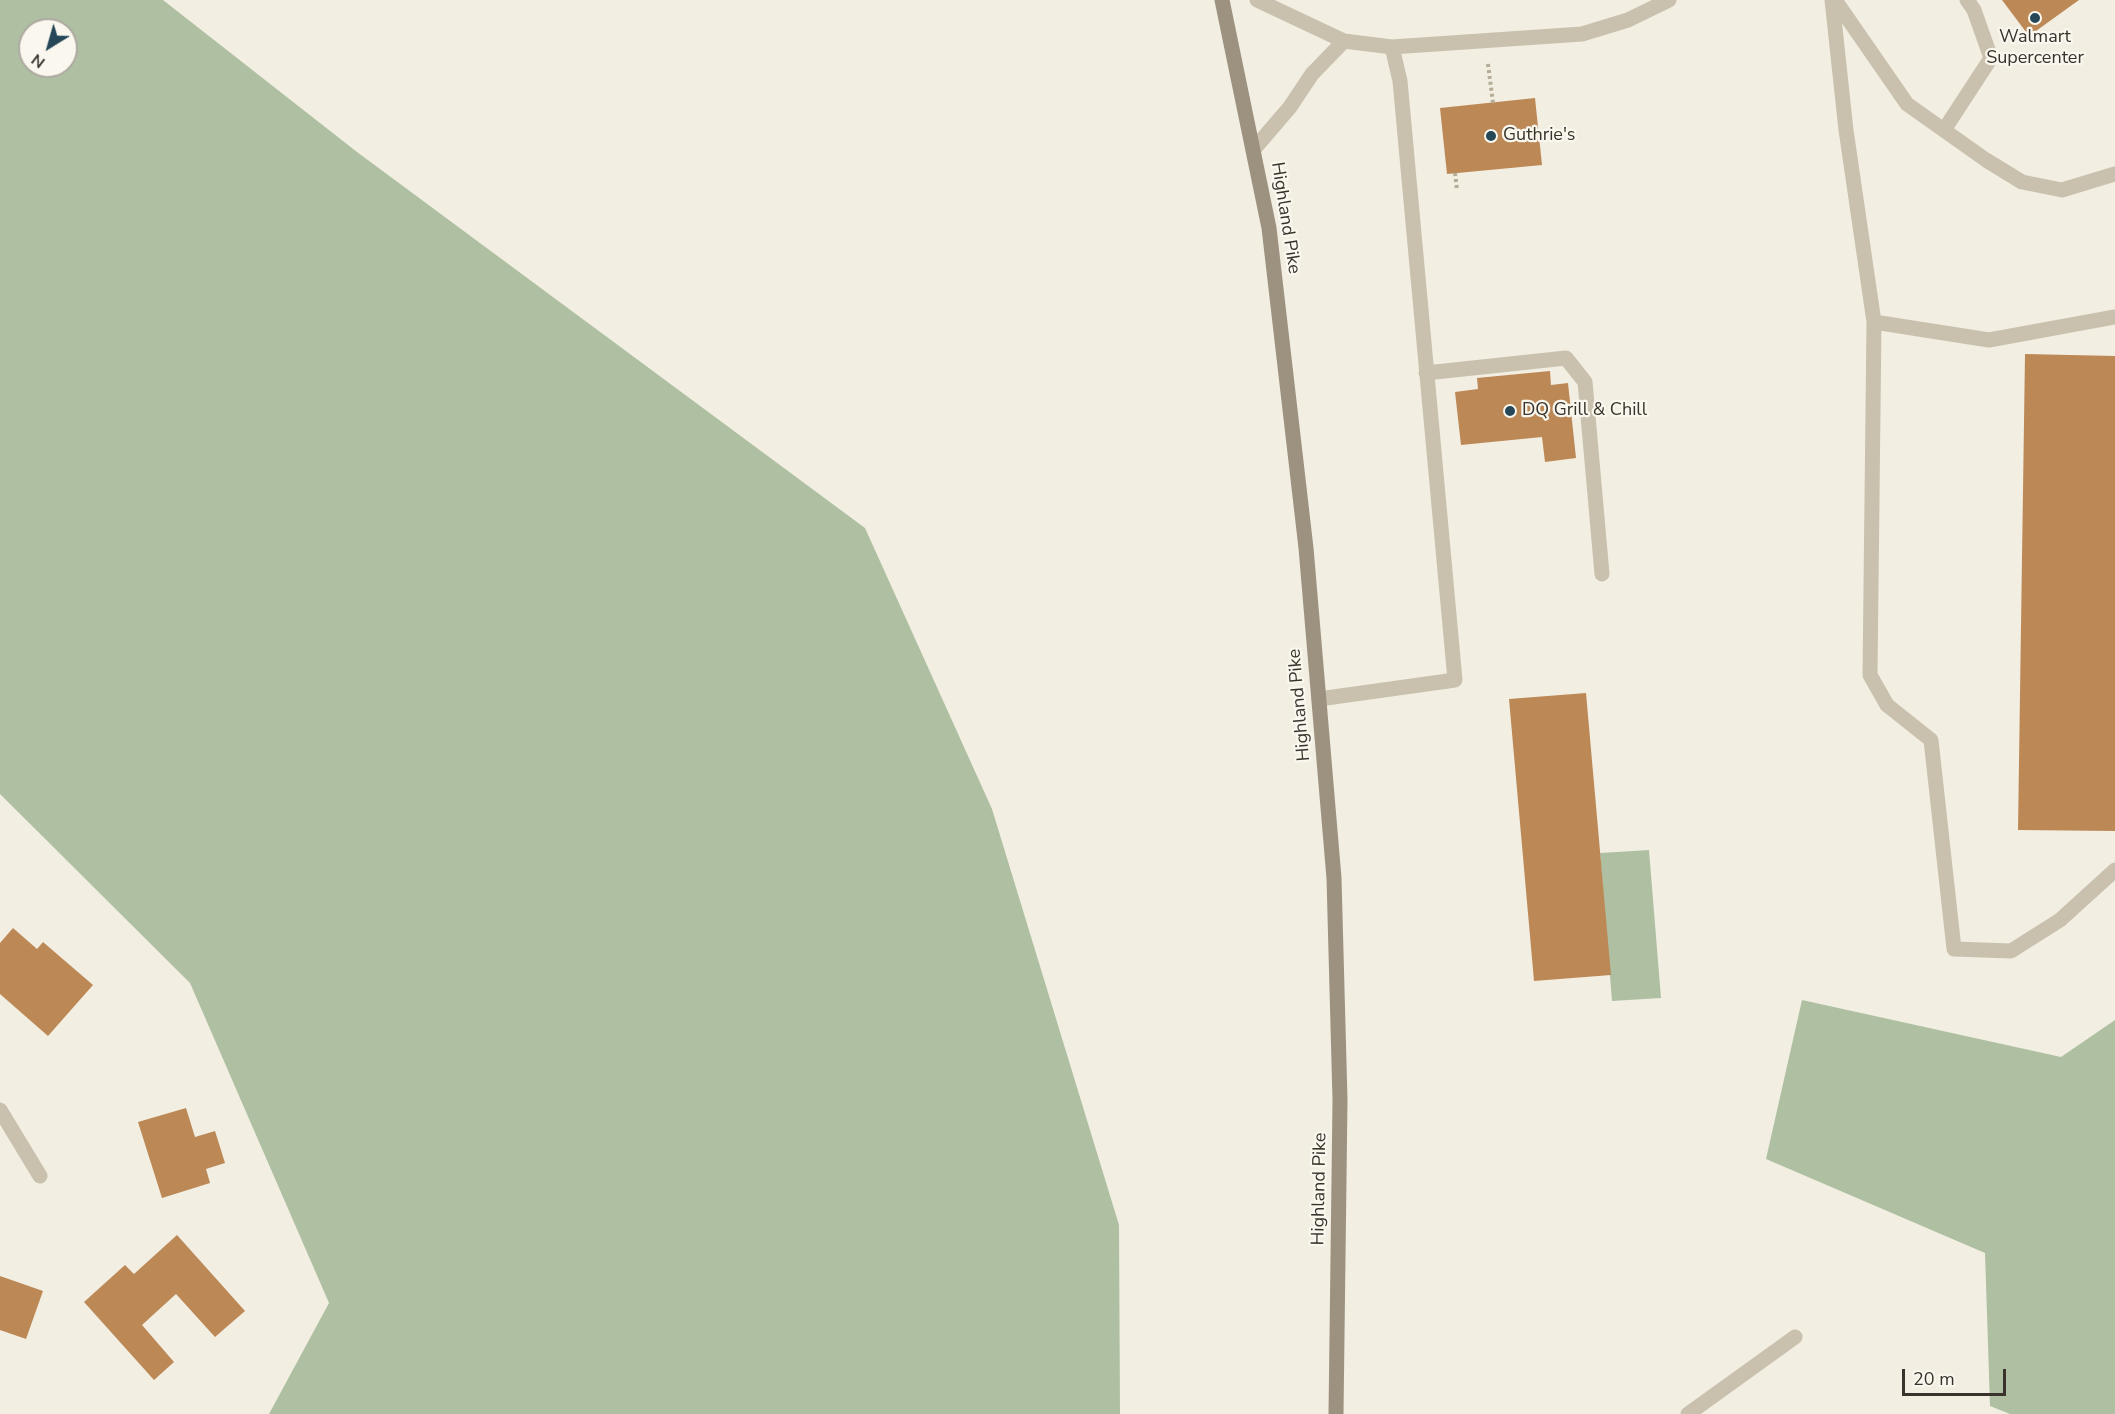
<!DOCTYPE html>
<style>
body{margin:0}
#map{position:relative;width:2115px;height:1414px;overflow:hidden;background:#f2eee2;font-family:"Nunito Sans",sans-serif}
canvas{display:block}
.north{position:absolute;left:18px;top:18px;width:60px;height:60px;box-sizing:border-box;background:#f9f7ee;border:2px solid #aca9a0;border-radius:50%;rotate:217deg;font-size:16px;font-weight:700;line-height:24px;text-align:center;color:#39332c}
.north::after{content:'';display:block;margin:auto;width:21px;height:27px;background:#254757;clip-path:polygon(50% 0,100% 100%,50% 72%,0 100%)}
.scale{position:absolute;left:1902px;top:1369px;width:104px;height:27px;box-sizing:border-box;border:3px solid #39332c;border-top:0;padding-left:8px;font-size:18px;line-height:21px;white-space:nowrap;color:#39332c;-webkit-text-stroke:4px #f9f7ee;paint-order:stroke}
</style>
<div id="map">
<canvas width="2115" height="1414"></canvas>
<div class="north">N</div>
<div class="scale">20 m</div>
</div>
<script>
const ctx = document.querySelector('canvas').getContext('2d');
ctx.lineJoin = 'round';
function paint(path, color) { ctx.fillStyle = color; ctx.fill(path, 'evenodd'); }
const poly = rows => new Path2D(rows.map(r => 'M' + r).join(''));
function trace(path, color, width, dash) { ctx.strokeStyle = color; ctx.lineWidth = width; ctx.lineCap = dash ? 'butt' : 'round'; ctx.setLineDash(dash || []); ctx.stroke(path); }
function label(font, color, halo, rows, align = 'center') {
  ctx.font = font + ' "Nunito Sans",sans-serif'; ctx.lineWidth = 4.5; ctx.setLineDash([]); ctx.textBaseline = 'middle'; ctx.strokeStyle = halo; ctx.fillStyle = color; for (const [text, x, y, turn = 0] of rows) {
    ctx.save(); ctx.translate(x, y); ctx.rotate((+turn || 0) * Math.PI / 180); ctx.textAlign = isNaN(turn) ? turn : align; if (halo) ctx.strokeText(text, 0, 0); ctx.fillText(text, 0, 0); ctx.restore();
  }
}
paint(poly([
 [0,0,163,0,357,152,865,528,992,809,1119,1225,1120,1414,269,1414,329,1303,190,983,0,794],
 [30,30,66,30,66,66,30,66],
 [1649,850,1661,998,1612,1001,1600,853],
 [1802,1000,2061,1057,2115,1020,2115,1414,2010,1414,1990,1406,1985,1253,1766,1159]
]), '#afc0a2');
paint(poly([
 [2002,0,2079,0,2029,36],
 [1535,98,1542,165,1447,174,1440,108],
 [2025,354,2115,356,2115,831,2018,830],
 [1550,371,1551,385,1568,383,1576,458,1545,462,1542,437,1461,445,1455,392,1478,389,1477,378],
 [1586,693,1611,975,1534,981,1509,699],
 [13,928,37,949,43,942,93,985,48,1036,0,994,0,943],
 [186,1108,195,1137,215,1131,225,1163,206,1169,210,1183,162,1198,138,1122],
 [177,1235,245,1311,215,1337,176,1294,142,1325,174,1362,154,1380,84,1302,125,1265,134,1274],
 [0,1276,43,1291,26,1339,0,1330]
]), '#bc8856');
trace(poly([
 [1488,64,1493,103],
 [1455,173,1457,190]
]), '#b5ac98', 4, [3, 3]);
trace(poly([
 [1257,0,1344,41,1392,47,1582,34,1628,20,1669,0],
 [1832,0,1846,130,1874,322,1870,675,1887,705,1931,740,1954,949,2011,951,2060,920,2115,870],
 [1835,0,1907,104,1986,160,2022,182,2062,190,2115,174],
 [1944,130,1991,58,1974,10,1967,0],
 [1254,149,1290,107,1312,74,1344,41],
 [1874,322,1989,340,2115,317],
 [1426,373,1566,358,1585,382,1602,574],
 [1319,699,1455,680,1400,81,1392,47],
 [1688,1414,1795,1337]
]), '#c9c1ae', 15);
trace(poly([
 [0,1110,40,1176]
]), '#c9c1ae', 15);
trace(poly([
 [1222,0,1269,228,1306,548,1334,878,1340,1100,1336,1414]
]), '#9d9280', 15);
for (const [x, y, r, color] of [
 [2035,18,6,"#254757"],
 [1491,136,6,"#254757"],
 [1510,411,6,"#254757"]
]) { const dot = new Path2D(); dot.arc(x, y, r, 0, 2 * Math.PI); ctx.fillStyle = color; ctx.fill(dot); trace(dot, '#f9f7ee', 2); }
label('18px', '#39332c', '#f9f7ee', [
 ["Walmart",2035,38,"center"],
 ["Supercenter",2035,59,"center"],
 ["Guthrie's",1503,136],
 ["DQ Grill & Chill",1522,411]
], 'left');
label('18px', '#39332c', '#f9f7ee', [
 ["Highland Pike",1285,218,81],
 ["Highland Pike",1300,705,-95],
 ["Highland Pike",1320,1189,-89]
]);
</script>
